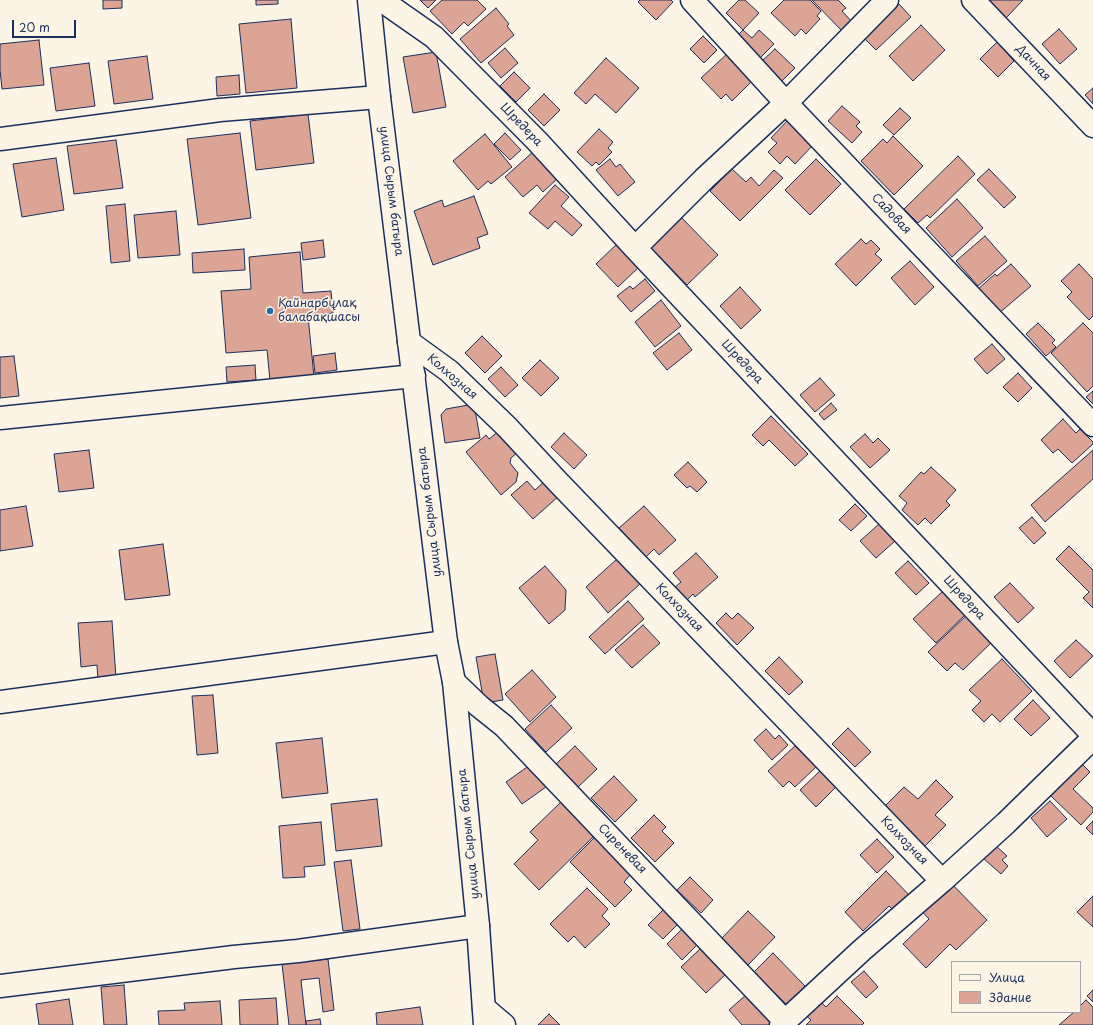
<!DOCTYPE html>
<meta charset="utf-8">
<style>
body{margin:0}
#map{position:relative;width:1093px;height:1025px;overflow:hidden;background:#fcf5e5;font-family:"Playpen Sans",sans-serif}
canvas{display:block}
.legend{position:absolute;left:951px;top:961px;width:130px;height:52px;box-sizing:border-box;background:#fcf5e5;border:1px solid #a2a6af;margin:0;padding:5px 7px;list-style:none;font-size:12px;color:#1b2f5e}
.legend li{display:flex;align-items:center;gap:8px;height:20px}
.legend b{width:20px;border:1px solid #a2a6af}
.scale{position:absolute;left:12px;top:20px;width:64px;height:18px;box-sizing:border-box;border:2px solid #1b2f5e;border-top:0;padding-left:5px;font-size:12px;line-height:14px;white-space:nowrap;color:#1b2f5e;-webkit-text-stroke:3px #fcf5e5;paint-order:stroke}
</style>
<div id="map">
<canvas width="1093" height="1025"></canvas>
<ul class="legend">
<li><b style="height:5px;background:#fcf5e5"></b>Улица</li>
<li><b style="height:11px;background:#dca495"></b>Здание</li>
</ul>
<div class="scale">20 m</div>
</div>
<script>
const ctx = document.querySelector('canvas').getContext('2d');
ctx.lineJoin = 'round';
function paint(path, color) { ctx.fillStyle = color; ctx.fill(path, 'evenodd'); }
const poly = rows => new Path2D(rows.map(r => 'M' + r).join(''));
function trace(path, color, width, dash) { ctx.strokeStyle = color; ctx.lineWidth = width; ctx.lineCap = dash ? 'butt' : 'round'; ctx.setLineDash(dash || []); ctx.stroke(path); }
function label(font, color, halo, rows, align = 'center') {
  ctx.font = font + ' "Playpen Sans",sans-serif'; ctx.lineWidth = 3; ctx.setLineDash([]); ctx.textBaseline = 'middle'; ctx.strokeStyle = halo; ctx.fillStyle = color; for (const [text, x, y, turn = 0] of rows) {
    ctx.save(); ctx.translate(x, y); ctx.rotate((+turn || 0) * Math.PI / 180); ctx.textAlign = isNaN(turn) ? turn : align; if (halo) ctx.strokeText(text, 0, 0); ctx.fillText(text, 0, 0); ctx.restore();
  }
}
const building = poly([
 [103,0,122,0,122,8,103,9,103,0],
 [256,0,278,0,278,4,256,5,256,0],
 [420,0,436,0,428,8,420,0],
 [442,0,477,0,486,9,468,26,464,22,452,34,430,11,442,0],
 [640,0,671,0,673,2,656,20,638,2,640,0],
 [739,0,745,0,759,13,743,30,726,13,739,0],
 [784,0,810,0,821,11,817,16,820,19,806,34,801,29,795,36,771,13,784,0],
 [812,0,838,0,846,8,842,11,853,23,843,32,812,0],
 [989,0,1023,0,1006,18,989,0],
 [898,3,911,17,876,50,863,37,898,3],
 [496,8,509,24,507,26,514,35,481,63,460,39,496,8],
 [291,19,297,88,246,93,239,24,291,19],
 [921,25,945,50,913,81,889,56,921,25],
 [1059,29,1077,49,1060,64,1042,44,1059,29],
 [743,30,752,38,759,30,774,44,760,58,737,36,743,30],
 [703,36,717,50,704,63,690,49,703,36],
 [39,40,44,85,2,89,0,70,0,44,39,40],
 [997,42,1014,61,998,77,980,59,997,42],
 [505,48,518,63,501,78,488,63,505,48],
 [775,49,795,68,781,82,761,62,775,49],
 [436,52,446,107,413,113,403,57,436,52],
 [727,54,753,80,732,101,726,94,721,99,701,78,727,54],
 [147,56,153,99,114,104,108,61,147,56],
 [606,58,639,88,616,113,595,94,586,104,574,93,606,58],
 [89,63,95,106,56,111,50,68,89,63],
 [514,72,530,88,516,102,500,86,514,72],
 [239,75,240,94,217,96,216,77,239,75],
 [1093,88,1093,104,1085,95,1093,88],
 [544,94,560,110,544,126,528,110,544,94],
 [842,106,860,122,856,126,862,132,852,143,828,121,842,106],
 [900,108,911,118,894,135,883,125,900,108],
 [308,114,314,163,256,170,250,121,308,114],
 [788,120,813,145,795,164,787,156,780,164,768,152,777,143,771,138,788,120],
 [599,129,613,142,608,148,612,152,599,165,596,162,592,166,577,152,599,129],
 [240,133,251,218,198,225,187,139,240,133],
 [505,133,521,150,510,160,494,144,505,133],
 [485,134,512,167,491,184,488,181,478,190,453,161,485,134],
 [893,136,923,166,894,195,861,161,883,139,887,143,893,136],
 [116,140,123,188,74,194,67,146,116,140],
 [534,151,558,178,543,192,537,185,523,197,505,177,534,151],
 [958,156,975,174,930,218,927,215,918,223,904,209,958,156],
 [56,158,64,210,22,217,13,164,56,158],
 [610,159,616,167,620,164,635,182,618,196,596,170,610,159],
 [816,159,841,184,810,215,785,190,816,159],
 [732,169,746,182,751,177,759,186,774,170,783,178,740,221,710,191,732,169],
 [989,169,1016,197,1004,208,977,180,989,169],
 [555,185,569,197,561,206,582,225,572,236,555,221,548,229,529,213,555,185],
 [474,196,488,234,477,238,480,248,433,265,414,211,442,200,444,207,474,196],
 [957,199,983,228,952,257,926,228,957,199],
 [125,204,130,261,111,263,106,206,125,204],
 [176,211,180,255,138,258,134,215,176,211],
 [679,215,718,255,687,285,648,245,679,215],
 [985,236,1007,261,978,286,956,261,985,236],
 [861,239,866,244,871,240,880,249,875,254,882,260,856,286,835,264,861,239],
 [323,240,325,257,303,260,301,243,323,240],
 [619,242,641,265,618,287,596,264,619,242],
 [244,249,245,270,193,273,192,253,244,249],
 [300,252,303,293,331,291,333,313,308,316,314,377,270,380,267,350,226,353,221,291,251,289,249,257,300,252],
 [910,261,934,287,915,305,891,278,910,261],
 [1011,264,1031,286,998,314,977,290,995,274,997,276,1011,264],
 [1079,264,1093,279,1093,316,1089,320,1067,297,1072,292,1061,281,1079,264],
 [645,279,655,291,631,312,617,296,630,286,633,289,645,279],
 [740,287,761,310,741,329,720,306,740,287],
 [661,300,681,326,655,347,635,322,661,300],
 [1038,323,1055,340,1052,343,1056,347,1046,356,1026,334,1038,323],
 [1083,323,1093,333,1093,386,1087,392,1051,353,1083,323],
 [679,333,692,350,667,370,653,353,679,333],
 [482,336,502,356,485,373,465,353,482,336],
 [992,344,1005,359,987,374,974,359,992,344],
 [335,353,337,370,315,373,313,356,335,353],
 [14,356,19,396,0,398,0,357,14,356],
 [540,360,559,378,541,396,522,378,540,360],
 [255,365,256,380,227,382,226,367,255,365],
 [501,367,518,385,505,397,488,379,501,367],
 [1018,373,1032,388,1018,402,1003,387,1018,373],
 [820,378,835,395,815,412,800,395,820,378],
 [1093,391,1093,404,1086,397,1093,391],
 [831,403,837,410,824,420,819,414,831,403],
 [474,404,480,438,445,443,441,415,446,409,474,404],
 [771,416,808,454,795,466,769,440,763,446,752,435,771,416],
 [1063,419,1076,433,1080,429,1093,442,1093,444,1072,463,1058,449,1053,453,1041,440,1063,419],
 [499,431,517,453,511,458,510,463,518,473,516,482,501,495,466,452,486,435,489,439,499,431],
 [564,433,587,455,574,469,551,447,564,433],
 [865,434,873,443,878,438,890,450,870,468,850,447,865,434],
 [89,450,94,488,59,492,54,454,89,450],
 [1093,450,1093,479,1045,522,1031,505,1093,450],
 [688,462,707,482,697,492,690,486,687,488,674,475,688,462],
 [931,467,956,490,946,501,950,505,931,524,925,518,918,525,902,510,907,503,899,496,921,472,924,474,931,467],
 [546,480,560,495,533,519,511,495,527,481,535,490,546,480],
 [855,504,867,516,851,531,839,520,855,504],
 [26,506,33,546,0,551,0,510,26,506],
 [644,506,676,540,659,555,654,549,646,557,619,528,644,506],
 [1032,517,1046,533,1034,544,1019,528,1032,517],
 [879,524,895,541,876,558,860,541,879,524],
 [163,544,170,595,125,600,119,550,163,544],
 [1069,546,1093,570,1093,608,1083,598,1089,592,1056,559,1069,546],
 [696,553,718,577,695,597,693,594,686,601,674,588,681,582,673,573,696,553],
 [617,559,640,584,608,613,586,587,617,559],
 [908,561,929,583,916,595,895,573,908,561],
 [545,566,566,590,565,610,549,624,519,588,545,566],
 [1010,583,1034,608,1018,623,994,597,1010,583],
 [943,591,965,615,936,643,913,619,943,591],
 [628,601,644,619,605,654,589,637,628,601],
 [726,613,732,619,738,613,754,628,737,645,716,623,726,613],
 [967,615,992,642,963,670,955,663,947,671,928,652,967,615],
 [112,621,116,678,98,680,97,665,81,667,78,623,112,621],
 [643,625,660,643,632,668,615,650,643,625],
 [1076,640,1093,656,1070,678,1054,661,1076,640],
 [495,654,503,700,484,703,476,657,495,654],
 [779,657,803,682,789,695,765,671,779,657],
 [1002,659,1032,691,1000,722,992,714,984,722,972,710,981,701,969,690,1002,659],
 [532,670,556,697,530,722,505,694,532,670],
 [213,695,218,753,197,755,192,696,213,695],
 [1033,700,1050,718,1031,736,1014,719,1033,700],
 [551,705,572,728,546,752,525,729,551,705],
 [848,728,871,752,855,767,832,744,848,728],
 [766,729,775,739,779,735,788,745,772,760,754,740,766,729],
 [322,738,328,793,282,798,276,743,322,738],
 [575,746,597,769,577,788,555,765,575,746],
 [795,746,816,767,795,787,789,781,783,787,768,771,795,746],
 [1077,759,1090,772,1073,789,1093,808,1093,812,1081,825,1050,795,1077,759],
 [530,765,546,787,522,804,506,782,530,765],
 [821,770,836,787,816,807,800,790,821,770],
 [614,776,637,800,615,822,591,798,614,776],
 [936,780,953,797,935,815,946,825,925,846,884,807,904,787,918,799,936,780],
 [377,799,382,846,336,851,331,804,377,799],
 [562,801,595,835,539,890,514,864,538,840,530,832,562,801],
 [1050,801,1067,819,1047,837,1031,818,1050,801],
 [654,815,666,827,662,831,674,843,655,862,631,838,654,815],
 [1093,821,1093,835,1086,828,1093,821],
 [321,822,325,865,304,867,305,877,283,878,279,826,321,822],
 [599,833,631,874,624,882,632,890,615,907,570,862,599,833],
 [877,839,894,857,877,873,860,855,877,839],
 [995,845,1007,856,1002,860,1008,866,1001,874,983,858,995,845],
 [351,860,360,929,343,931,334,862,351,860],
 [886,871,912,898,896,913,889,906,863,931,845,912,886,871],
 [690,877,713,900,701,913,677,890,690,877],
 [949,881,987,920,956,950,950,944,926,968,903,944,929,919,920,909,949,881],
 [587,888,608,909,602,916,610,924,585,948,574,936,568,942,550,924,587,888],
 [1093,896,1093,927,1077,912,1093,896],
 [664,909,678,924,663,939,648,925,664,909],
 [748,911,775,937,748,965,721,939,748,911],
 [682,929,697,945,682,960,667,944,682,929],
 [701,948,726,974,706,993,681,967,701,948],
 [773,953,805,986,787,1005,754,972,773,953],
 [328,959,334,1010,323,1012,319,978,301,980,306,1025,289,1025,282,964,328,959],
 [864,971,878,987,866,998,851,982,864,971],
 [124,985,127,1025,104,1025,101,987,124,985],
 [1093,990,1093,1002,1087,996,1093,990],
 [747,994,774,1023,771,1025,742,1025,729,1010,747,994],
 [837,996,864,1023,862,1025,806,1025,811,1020,805,1015,819,1000,826,1007,837,996],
 [276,998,278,1025,240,1025,239,1000,276,998],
 [69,999,73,1025,39,1025,36,1004,69,999],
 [1086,1000,1093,1007,1093,1025,1059,1025,1074,1012,1080,1012,1080,1006,1086,1000],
 [220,1001,222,1025,159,1025,158,1011,185,1010,184,1003,220,1001],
 [420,1007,423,1025,377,1025,376,1013,420,1007],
 [549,1014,560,1025,538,1025,549,1014],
 [320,1019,321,1025,306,1025,306,1021,320,1019]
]);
paint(building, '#dca495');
trace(building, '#1b2f5e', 1);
const minor = poly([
 [381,0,434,37,537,141,635,248,1093,735],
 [692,0,786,103,1093,425],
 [973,0,1093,126],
 [0,139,220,110,379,97],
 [635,248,704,179,786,103,887,0],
 [409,342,449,371,507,427,557,481,942,881],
 [0,418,414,376],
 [454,682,479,706,504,726,785,1021],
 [0,702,446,642],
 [0,986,234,957,298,951,478,926],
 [484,1008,504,1025],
 [781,1025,862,950,942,881,1006,823,1093,738]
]);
const tertiary = poly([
 [369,0,379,97,446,642,454,682,478,926,485,1025]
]);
trace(minor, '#1b2f5e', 25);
trace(tertiary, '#1b2f5e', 25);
trace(minor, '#fcf5e5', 22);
trace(tertiary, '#fcf5e5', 22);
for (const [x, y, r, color] of [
 [270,311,4,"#1f6fb2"]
]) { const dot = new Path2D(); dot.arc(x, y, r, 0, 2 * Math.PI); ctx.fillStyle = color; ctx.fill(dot); trace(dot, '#fcf5e5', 1.5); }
label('12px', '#1b2f5e', '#fcf5e5', [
 ["Дачная",1033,63,47],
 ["Шредера",521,125,46],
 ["улица Сырым батыра",391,191,83],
 ["Садовая",891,214,46],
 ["Шредера",742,362,47],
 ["Колхозная",452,377,41],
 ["улица Сырым батыра",430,512,-97],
 ["Шредера",964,598,47],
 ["Колхозная",679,608,46],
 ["улица Сырым батыра",469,834,-96],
 ["Колхозная",904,841,46],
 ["Сиреневая",622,849,46]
]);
label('12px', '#1b2f5e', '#fcf5e5', [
 ["Қайнарбұлақ",278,304],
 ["балабақшасы",278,318]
], 'left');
</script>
